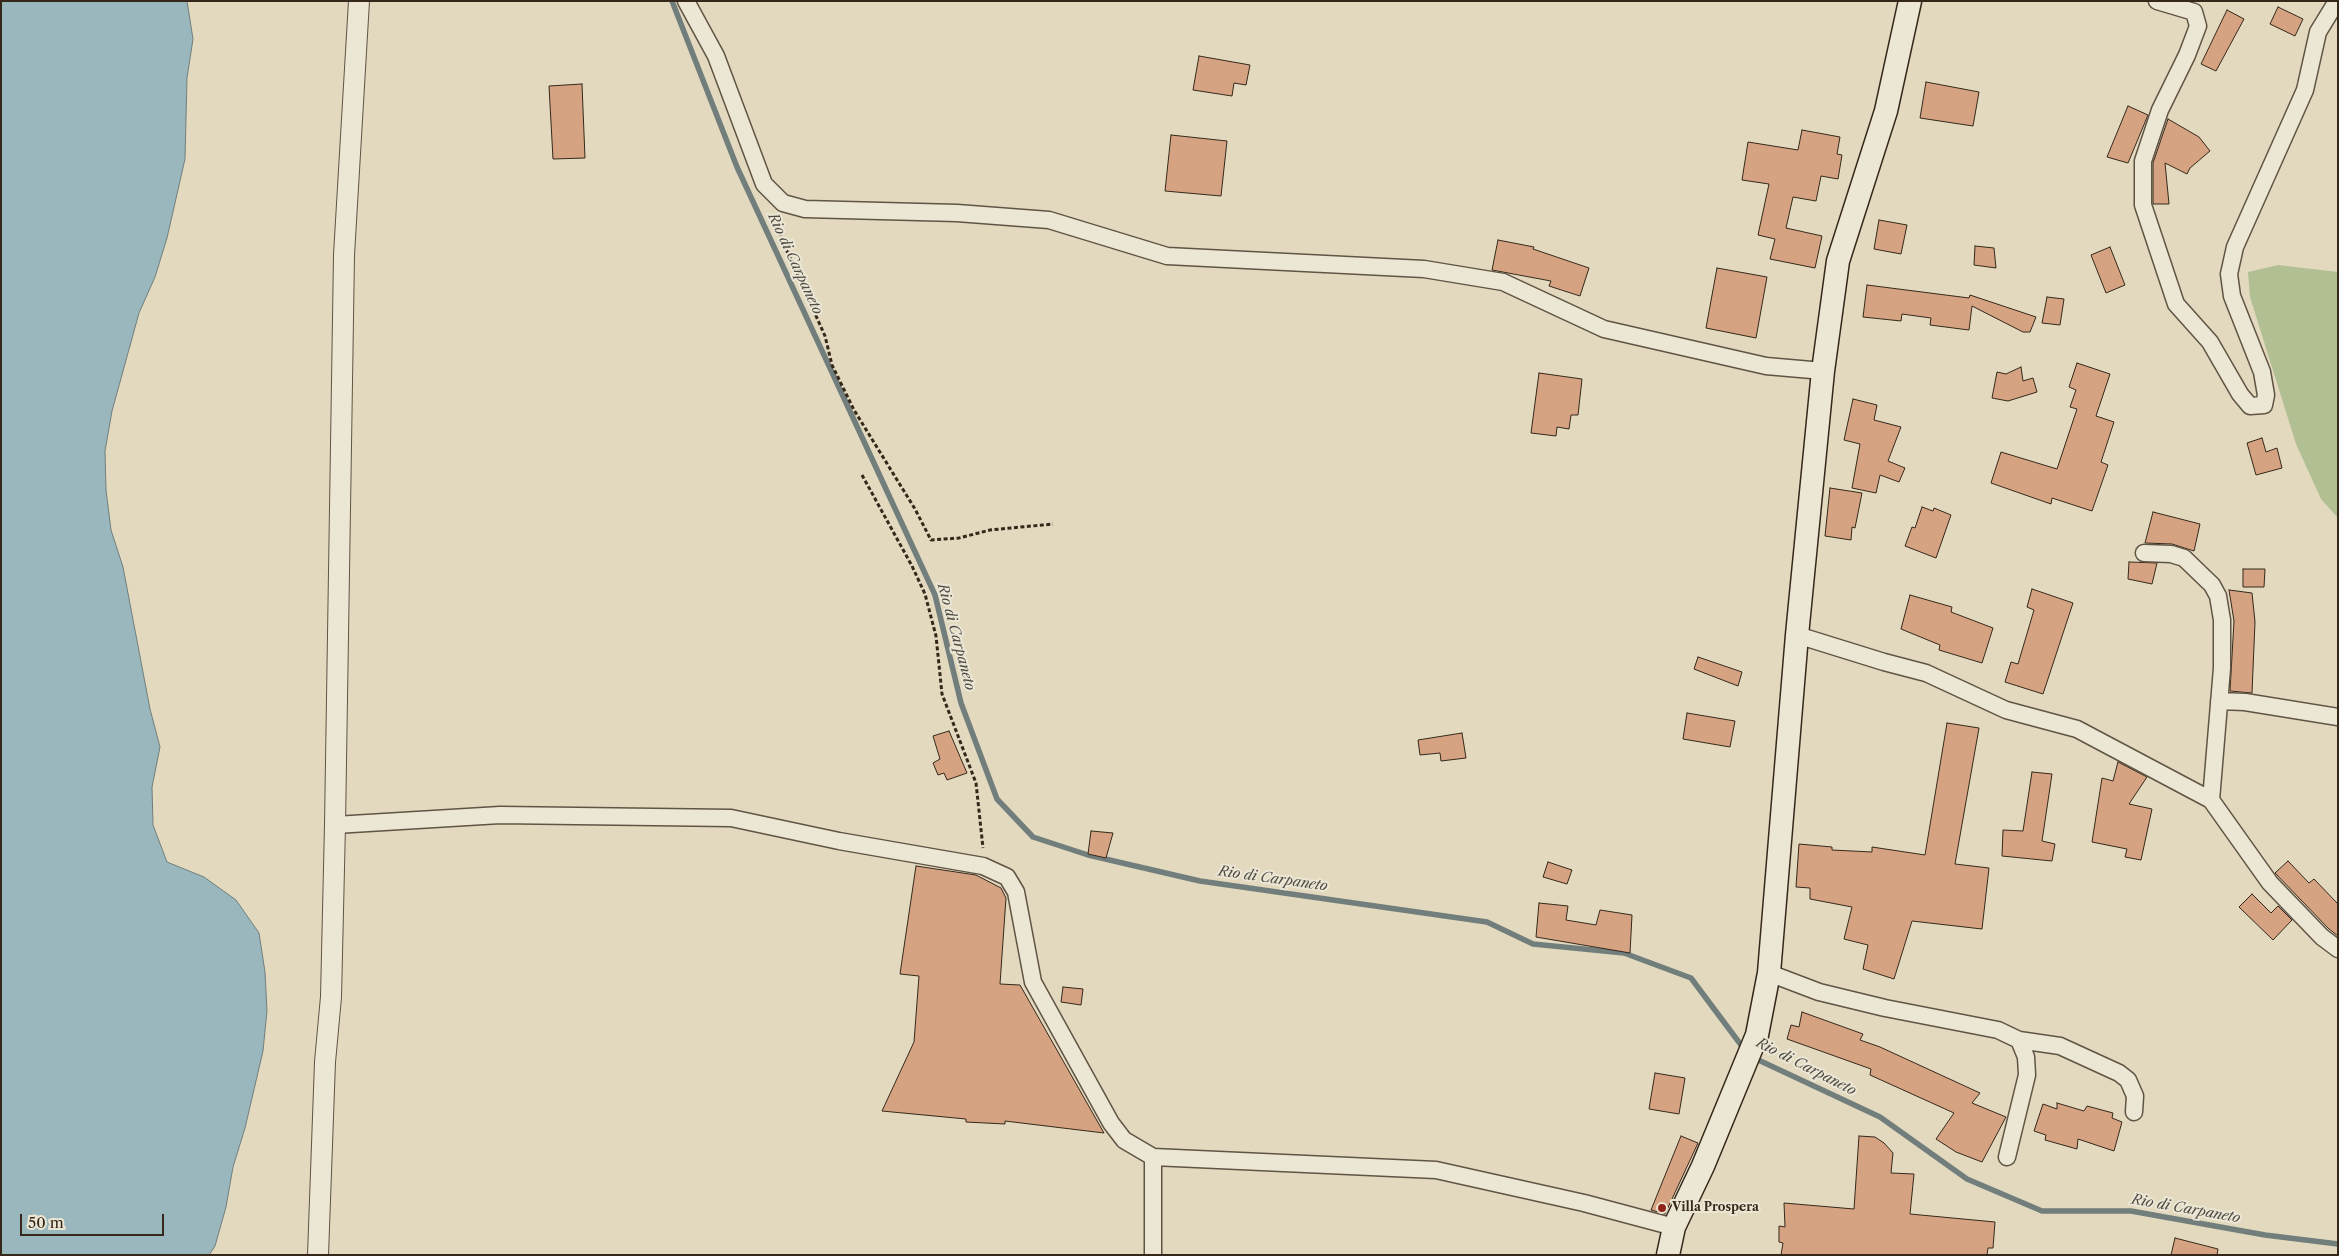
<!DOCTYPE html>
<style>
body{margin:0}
#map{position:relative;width:2339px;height:1256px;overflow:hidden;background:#e2d9bf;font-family:"Libre Caslon Text",serif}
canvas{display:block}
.frame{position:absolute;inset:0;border:2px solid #35281b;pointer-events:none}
.scale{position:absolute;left:20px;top:1214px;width:144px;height:22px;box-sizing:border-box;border:2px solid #35281b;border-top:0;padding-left:6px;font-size:15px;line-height:18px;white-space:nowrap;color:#35281b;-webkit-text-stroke:4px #ece6d5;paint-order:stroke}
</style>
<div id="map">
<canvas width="2339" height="1256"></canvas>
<div class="frame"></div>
<div class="scale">50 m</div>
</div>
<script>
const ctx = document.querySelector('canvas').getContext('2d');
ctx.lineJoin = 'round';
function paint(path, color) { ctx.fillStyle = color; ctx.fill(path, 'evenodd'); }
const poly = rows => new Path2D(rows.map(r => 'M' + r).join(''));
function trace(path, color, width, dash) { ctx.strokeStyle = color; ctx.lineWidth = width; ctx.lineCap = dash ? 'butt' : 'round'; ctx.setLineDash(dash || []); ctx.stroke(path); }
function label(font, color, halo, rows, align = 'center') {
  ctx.font = font + ' "Libre Caslon Text",serif'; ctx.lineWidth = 4; ctx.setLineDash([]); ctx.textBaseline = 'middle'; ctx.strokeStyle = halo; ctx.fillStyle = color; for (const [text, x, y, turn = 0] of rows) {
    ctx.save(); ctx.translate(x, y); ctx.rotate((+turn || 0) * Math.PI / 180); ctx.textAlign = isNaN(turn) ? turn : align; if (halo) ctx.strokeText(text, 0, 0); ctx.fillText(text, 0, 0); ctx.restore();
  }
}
paint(poly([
 [2278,265,2338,272,2338,518,2321,499,2296,444,2250,297,2248,272]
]), '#b2bf93');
const water = poly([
 [1,1,187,1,193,39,187,78,185,159,167,238,155,277,139,313,112,411,105,451,106,490,111,530,123,567,150,709,160,747,152,787,153,825,167,862,204,877,236,900,259,933,265,972,267,1011,263,1051,245,1128,233,1167,226,1207,215,1246,209,1255,1,1255,1,1]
]);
paint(water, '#99b7bd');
trace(water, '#717e7c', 1);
trace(poly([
 [672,1,737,167,935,595,961,703,997,799,1033,837,1088,855,1200,881,1487,922,1533,944,1624,953,1691,978,1744,1049],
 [1752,1057,1880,1117,1967,1179,2042,1211,2131,1211,2265,1235,2338,1244]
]), '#717e7c', 5.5);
const building = poly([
 [2278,7,2303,19,2295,36,2270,24,2278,7],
 [2227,10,2244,19,2216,71,2201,64,2227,10],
 [1199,56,1250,65,1246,85,1234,83,1232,96,1193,90,1199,56],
 [1926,82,1979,92,1973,126,1920,118,1926,82],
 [582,84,585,158,553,159,549,86,582,84],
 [2128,106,2148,115,2128,163,2107,157,2128,106],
 [2168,119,2199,137,2210,151,2190,168,2187,174,2165,163,2169,204,2153,204,2153,163,2168,119],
 [1802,130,1840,137,1837,154,1842,155,1838,179,1821,176,1816,201,1793,197,1786,228,1822,236,1815,268,1770,259,1775,239,1758,235,1769,184,1742,180,1748,142,1798,150,1802,130],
 [1171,135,1227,141,1221,196,1165,191,1171,135],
 [1879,220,1907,225,1901,254,1874,249,1879,220],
 [1498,240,1534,247,1533,249,1589,268,1580,296,1549,286,1551,281,1492,270,1498,240],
 [1975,246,1994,248,1996,268,1974,265,1975,246],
 [2110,247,2125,285,2106,293,2091,255,2110,247],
 [1717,268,1767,277,1756,338,1706,328,1717,268],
 [1867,285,1969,298,1970,295,2036,317,2030,332,2023,332,1972,306,1969,330,1930,325,1931,318,1902,314,1901,321,1863,317,1867,285],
 [2047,297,2064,299,2060,325,2042,323,2047,297],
 [2077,363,2110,374,2096,416,2114,422,2101,462,2108,465,2092,511,2052,498,2051,504,1991,483,2001,452,2057,469,2077,409,2070,407,2076,390,2069,387,2077,363],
 [2021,367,2023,381,2033,378,2037,392,2008,401,1992,398,1997,372,2006,374,2021,367],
 [1539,373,1582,379,1578,415,1571,415,1569,429,1557,427,1556,436,1531,433,1539,373],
 [1853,399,1877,405,1874,420,1901,427,1888,461,1905,468,1899,482,1880,475,1876,493,1852,488,1860,444,1844,440,1853,399],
 [2262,438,2266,452,2277,448,2282,468,2256,475,2247,443,2262,438],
 [1830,488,1862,493,1855,528,1852,527,1851,540,1825,536,1830,488],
 [1922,507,1933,511,1934,508,1951,515,1936,558,1905,546,1912,527,1915,528,1922,507],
 [2153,512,2200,524,2194,551,2172,544,2145,543,2153,512],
 [2129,562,2157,563,2152,584,2128,579,2129,562],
 [2243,569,2265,569,2264,587,2243,587,2243,569],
 [2032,589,2073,603,2043,694,2005,682,2011,662,2018,664,2034,610,2027,607,2032,589],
 [2229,590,2252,593,2255,622,2252,693,2230,691,2234,621,2229,590],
 [1910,595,1952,607,1951,612,1993,628,1982,663,1939,650,1940,645,1901,629,1910,595],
 [1698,657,1742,672,1738,686,1694,669,1698,657],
 [1687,713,1735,721,1730,747,1683,739,1687,713],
 [1947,723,1979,728,1955,864,1989,868,1982,929,1912,921,1894,979,1863,969,1868,945,1844,939,1852,907,1810,899,1810,888,1796,887,1799,844,1832,847,1832,850,1872,852,1872,847,1925,855,1947,723],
 [949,731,967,773,947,780,944,773,938,775,933,763,940,759,933,736,949,731],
 [1462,733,1466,758,1441,761,1440,753,1420,755,1418,740,1462,733],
 [2118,762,2147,777,2129,804,2152,809,2141,860,2125,857,2127,849,2092,842,2102,778,2113,781,2118,762],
 [2032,772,2052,774,2042,841,2055,844,2052,861,2002,856,2003,830,2023,831,2032,772],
 [1091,831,1113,833,1106,858,1088,854,1091,831],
 [2288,861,2309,883,2314,879,2338,904,2338,936,2329,929,2275,873,2288,861],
 [1548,862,1572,870,1567,884,1543,877,1548,862],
 [916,866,976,875,1001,888,1006,898,1000,984,1020,985,1104,1133,1005,1121,1005,1124,966,1122,966,1119,882,1111,914,1042,919,976,900,974,916,866],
 [2252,894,2271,913,2278,906,2292,920,2273,940,2239,907,2252,894],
 [1539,903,1568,906,1566,920,1596,925,1600,910,1632,915,1630,953,1536,937,1539,903],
 [1063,987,1083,989,1081,1005,1061,1002,1063,987],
 [1802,1012,1863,1034,1860,1040,1880,1047,1980,1093,1972,1103,2006,1117,1982,1162,1956,1152,1936,1139,1954,1113,1870,1075,1871,1069,1787,1039,1791,1025,1799,1027,1802,1012],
 [1655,1073,1685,1078,1679,1114,1649,1109,1655,1073],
 [2057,1103,2084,1111,2087,1106,2113,1113,2112,1118,2122,1122,2114,1151,2078,1139,2077,1149,2045,1140,2046,1135,2034,1131,2043,1104,2057,1109,2057,1103],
 [1681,1136,1698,1143,1665,1214,1651,1210,1681,1136],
 [1859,1136,1875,1137,1884,1143,1893,1153,1891,1173,1914,1174,1910,1214,1995,1222,1993,1248,1988,1248,1987,1255,1781,1255,1783,1243,1779,1242,1779,1226,1785,1227,1784,1203,1854,1209,1859,1136],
 [2175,1238,2218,1249,2217,1255,2171,1255,2175,1238]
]);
paint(building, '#d5a382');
trace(building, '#35281b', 1);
const minor = poly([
 [686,1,716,56,764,184,783,203,805,209,957,213,1049,220,1167,256,1424,269,1503,282,1604,329,1766,366,1823,371],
 [2157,1,2194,12,2198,26,2187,55,2160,110,2143,161,2143,205,2176,304,2210,342,2240,394,2250,406,2264,405,2266,395,2262,372,2232,296,2229,274,2235,247,2305,90,2318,32,2337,1],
 [2144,553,2171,554,2184,558,2212,585,2218,596,2222,620,2222,668,2211,800],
 [1797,635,1884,662,1926,673,2006,710,2077,729,2211,800,2270,883,2322,937,2338,949],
 [2219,701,2245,702,2338,717],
 [335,825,500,815,731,818,839,841,983,866,1007,877,1016,892,1033,982,1111,1123,1124,1140,1153,1157,1153,1255],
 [1769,973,1819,992,1885,1008,1998,1030,2019,1040,2026,1057,2027,1075,2007,1157],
 [2019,1040,2060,1046,2119,1073,2128,1080,2135,1096,2134,1112],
 [1153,1157,1436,1170,1584,1203,1674,1227]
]);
const tertiary = poly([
 [318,1255,325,1062,331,997,335,825,344,255,359,1]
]);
const secondary = poly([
 [1668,1255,1674,1227,1703,1166,1757,1035,1769,973,1797,635,1823,371,1838,261,1886,111,1910,1]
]);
trace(minor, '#605444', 19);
trace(tertiary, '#605444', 22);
trace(secondary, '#35281b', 25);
trace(poly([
 [777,219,782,240,825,336,832,365,854,410,915,509,931,540,959,538,990,530,1053,524],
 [862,475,912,566,925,594,936,636,942,694,976,783,983,848]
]), '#35281b', 3, [4, 2.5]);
trace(minor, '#ece6d5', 16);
trace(tertiary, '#ece6d5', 20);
trace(secondary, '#ece6d5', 22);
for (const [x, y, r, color] of [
 [1662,1208,5,"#8f2418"]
]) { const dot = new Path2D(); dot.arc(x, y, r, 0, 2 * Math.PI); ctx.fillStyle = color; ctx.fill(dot); trace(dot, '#ece6d5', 2); }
label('bold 12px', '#35281b', '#ece6d5', [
 ["Villa Prospera",1672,1208]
], 'left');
label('italic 14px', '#4e4c44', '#ece6d5', [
 ["Rio di Carpaneto",795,264,65],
 ["Rio di Carpaneto",956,637,75],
 ["Rio di Carpaneto",1273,879,8],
 ["Rio di Carpaneto",1806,1067,27],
 ["Rio di Carpaneto",2186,1209,10]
]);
</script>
